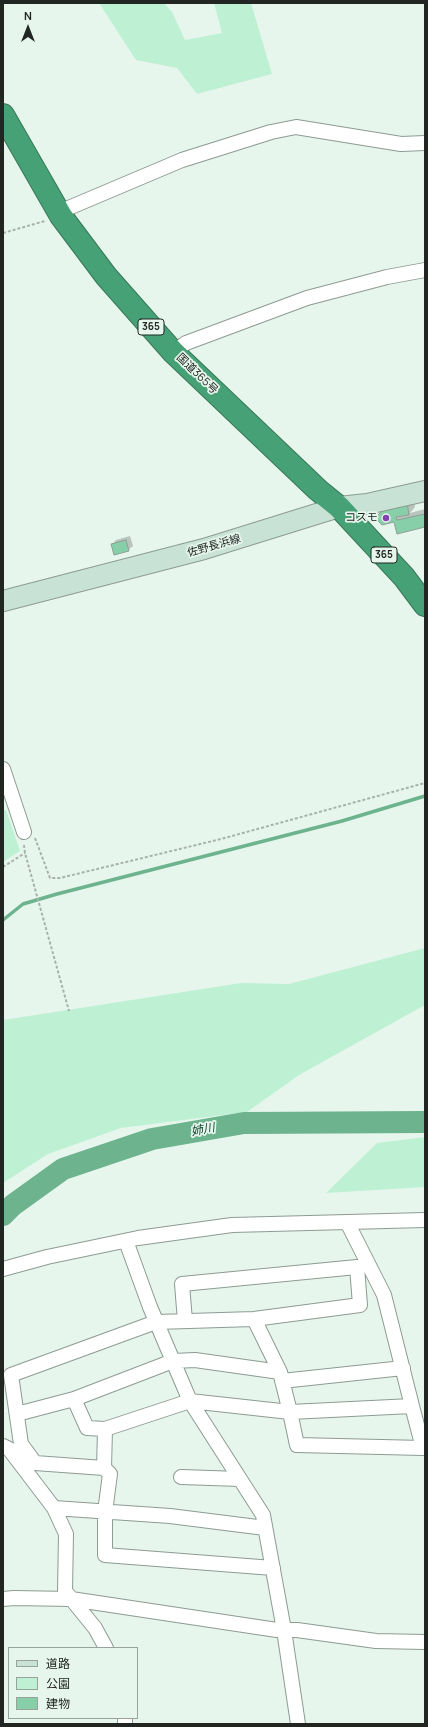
<!DOCTYPE html>
<meta charset="utf-8">
<style>
body{margin:0}
#map{position:relative;width:428px;height:1727px;overflow:hidden;background:#e7f6ed;font-family:Manrope,"Noto Sans JP",sans-serif}
canvas{display:block}
.frame{position:absolute;inset:0;border:4px solid #212623;pointer-events:none}
.legend{position:absolute;left:8px;top:1647px;width:130px;height:72px;box-sizing:border-box;background:#e7f6ed;border:1px solid #98a39c;margin:0;padding:5px 7px;list-style:none;font-size:12px;color:#212623}
.legend li{display:flex;align-items:center;gap:8px;height:20px}
.legend b{width:20px;border:1px solid #98a39c}
.north{position:absolute;left:8px;top:8px;width:40px;height:40px;-webkit-text-stroke:3px #e7f6ed;paint-order:stroke;rotate:0deg;font-size:11px;font-weight:700;line-height:16px;text-align:center;color:#212623}
.north::after{content:'';display:block;margin:auto;width:14px;height:18px;background:#212623;clip-path:polygon(50% 0,100% 100%,50% 72%,0 100%)}
</style>
<div id="map">
<canvas width="428" height="1727"></canvas>
<div class="frame"></div>
<ul class="legend">
<li><b style="height:5px;background:#c8e3d6"></b>道路</li>
<li><b style="height:11px;background:#bef0d4"></b>公園</li>
<li><b style="height:11px;background:#87cfa8"></b>建物</li>
</ul>
<div class="north">N</div>
</div>
<script>
const ctx = document.querySelector('canvas').getContext('2d');
ctx.lineJoin = 'round';
function paint(path, color) { ctx.fillStyle = color; ctx.fill(path, 'evenodd'); }
const poly = rows => new Path2D(rows.map(r => 'M' + r).join(''));
function trace(path, color, width, dash) { ctx.strokeStyle = color; ctx.lineWidth = width; ctx.lineCap = dash ? 'butt' : 'round'; ctx.setLineDash(dash || []); ctx.stroke(path); }
function label(font, color, halo, rows, align = 'center') {
  ctx.font = font + ' Manrope,"Noto Sans JP",sans-serif'; ctx.lineWidth = 3.5; ctx.setLineDash([]); ctx.textBaseline = 'middle'; ctx.strokeStyle = halo; ctx.fillStyle = color; for (const [text, x, y, turn = 0] of rows) {
    ctx.save(); ctx.translate(x, y); ctx.rotate((+turn || 0) * Math.PI / 180); ctx.textAlign = isNaN(turn) ? turn : align; if (halo) ctx.strokeText(text, 0, 0); ctx.fillText(text, 0, 0); ctx.restore();
  }
}
paint(poly([
 [99,3,164,3,172,12,185,40,222,33,214,3,251,3,272,74,197,94,177,68,136,60],
 [6,810,20,851,3,862,3,811],
 [425,948,425,1005,299,1075,247,1112,121,1128,48,1154,3,1183,3,1020,241,983,289,984],
 [425,1137,425,1187,326,1193,377,1143]
]), '#bef0d4');
paint(poly([
 [413,496,415,507,410,513,425,509,425,526,395,521,382,524],
 [130,536,133,546,128,550,112,545,116,540]
]), '#0003');
trace(poly([
 [3,920,23,904,57,894,342,821,425,796]
]), '#6cb38e', 3.5);
trace(poly([
 [3,1215,13,1205,63,1169,152,1139,244,1123,425,1122]
]), '#6cb38e', 22);
const building = poly([
 [407,502,409,515,396,517,397,520,425,514,425,527,397,534,394,522,382,525,375,518,387,506,407,502],
 [126,540,129,551,114,555,111,544,126,540]
]);
paint(building, '#87cfa8');
trace(building, '#8f9e95', 1);
const street = poly([
 [59,212,182,160,271,132,296,127,401,144,425,143],
 [173,352,186,343,307,298,387,277,425,270],
 [3,769,24,832],
 [347,1222,384,1295,412,1406,290,1412,297,1445,423,1448,412,1406],
 [126,1241,150,1307,190,1401,263,1515,284,1630,298,1724],
 [3,1269,47,1257,138,1238,232,1225,425,1220],
 [185,1321,182,1284,357,1267,360,1305,254,1319],
 [282,1381,403,1368],
 [17,1414,74,1399,87,1428,105,1429,104,1468,35,1463,21,1444,11,1375,156,1322,254,1319,280,1372,195,1360,173,1361,74,1399],
 [105,1429,190,1401,290,1412,280,1372],
 [3,1446,9,1449,54,1508,66,1534,65,1591,95,1628,106,1648],
 [104,1468,110,1474,105,1512,105,1555,273,1568],
 [181,1477,240,1479],
 [54,1508,170,1516,265,1528],
 [3,1599,14,1598,71,1599,277,1630,297,1630,376,1641,425,1642],
 [125,1718,125,1724]
]);
const secondary = poly([
 [3,601,204,549,339,507,367,504,425,491]
]);
const highway = poly([
 [3,115,61,216,106,276,173,352,318,490,339,507,404,577,425,605]
]);
trace(street, '#8d9b93', 16);
trace(secondary, '#8d9b93', 22);
trace(highway, '#397759', 24);
trace(poly([
 [3,233,45,221],
 [35,838,50,878,60,878,221,839,425,783],
 [24,845,25,853,69,1011],
 [3,867,25,853]
]), '#a7b2ab', 2, [3, 2]);
trace(street, '#fff', 14);
trace(secondary, '#c8e3d6', 20);
trace(highway, '#46a276', 22);
for (const [x, y, r, color] of [
 [386,518,4,"#8841b4"]
]) { const dot = new Path2D(); dot.arc(x, y, r, 0, 2 * Math.PI); ctx.fillStyle = color; ctx.fill(dot); trace(dot, '#e7f6ed', 1.5); }
for (const [x, y, w] of [
 [151,327,26],
 [384,555,26]
]) { const box = new Path2D(); box.roundRect(x - w / 2, y - 8, w, 16, 3); ctx.fillStyle = '#e7f6ed'; ctx.fill(box); trace(box, '#212623', 1); }
label('bold 10px', '#212623', null, [
 ["365",151,327],
 ["365",384,555]
]);
label('11px', '#212623', '#e7f6ed', [
 ["国道365号",197,374,44],
 ["佐野長浜線",214,546,-16]
]);
label('11px', '#212623', '#e7f6ed', [
 ["コスモ",378,518]
], 'right');
label('italic 12px', '#104930', '#e7f6ed', [
 ["姉川",203,1130,-10]
]);
</script>
